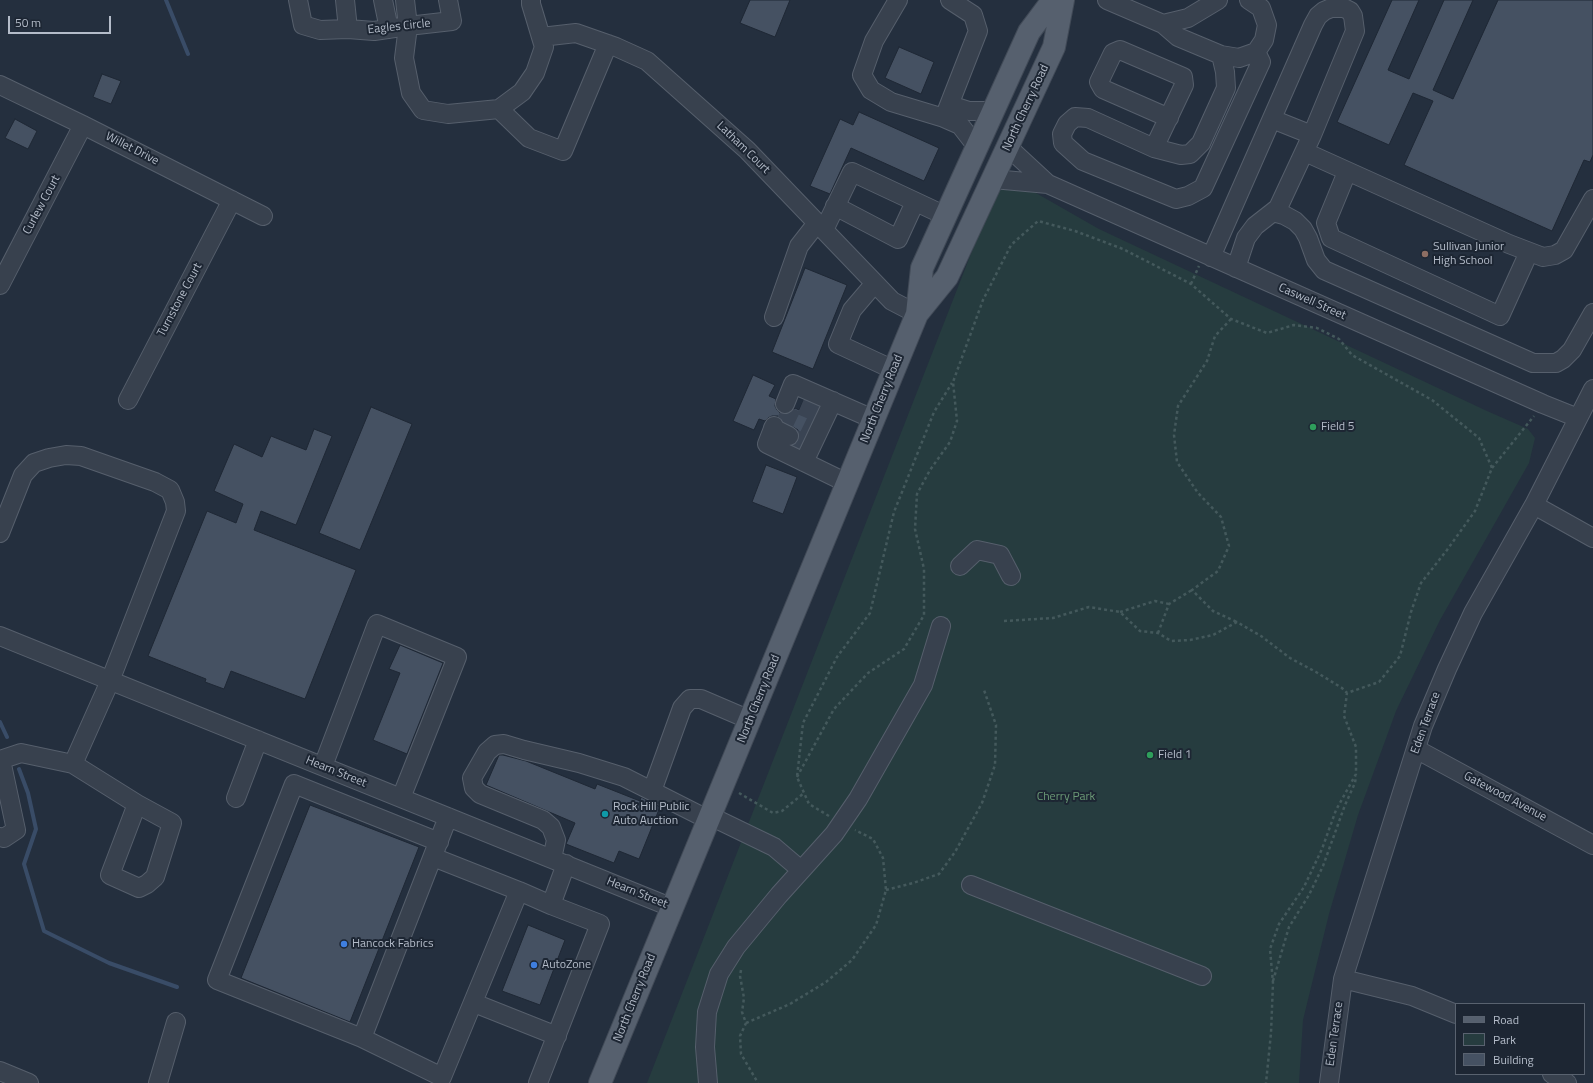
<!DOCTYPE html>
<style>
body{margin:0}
#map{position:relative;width:1593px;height:1083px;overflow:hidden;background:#242f3e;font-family:"Titillium Web",sans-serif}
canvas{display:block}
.legend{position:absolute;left:1455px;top:1003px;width:130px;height:72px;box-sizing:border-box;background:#1d2633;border:1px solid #59626f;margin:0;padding:5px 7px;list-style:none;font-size:12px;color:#b4bcc9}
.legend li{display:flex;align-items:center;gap:8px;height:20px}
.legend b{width:20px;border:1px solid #59626f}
.scale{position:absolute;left:8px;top:16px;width:103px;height:18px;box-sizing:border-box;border:2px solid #b4bcc9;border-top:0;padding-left:5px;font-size:12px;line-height:14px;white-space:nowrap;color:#b4bcc9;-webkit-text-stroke:3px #1d2633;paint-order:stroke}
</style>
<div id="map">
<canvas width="1593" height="1083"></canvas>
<ul class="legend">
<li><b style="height:5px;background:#56606e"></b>Road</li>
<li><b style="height:11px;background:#263c3f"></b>Park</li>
<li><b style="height:11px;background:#455162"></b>Building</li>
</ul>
<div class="scale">50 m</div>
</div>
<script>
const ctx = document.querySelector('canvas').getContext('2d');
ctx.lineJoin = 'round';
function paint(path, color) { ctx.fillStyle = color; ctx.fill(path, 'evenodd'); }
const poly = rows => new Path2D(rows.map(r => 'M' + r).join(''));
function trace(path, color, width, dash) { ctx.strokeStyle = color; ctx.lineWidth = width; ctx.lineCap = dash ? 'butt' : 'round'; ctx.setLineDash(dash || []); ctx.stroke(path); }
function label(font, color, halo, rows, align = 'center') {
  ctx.font = font + ' "Titillium Web",sans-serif'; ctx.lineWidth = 4; ctx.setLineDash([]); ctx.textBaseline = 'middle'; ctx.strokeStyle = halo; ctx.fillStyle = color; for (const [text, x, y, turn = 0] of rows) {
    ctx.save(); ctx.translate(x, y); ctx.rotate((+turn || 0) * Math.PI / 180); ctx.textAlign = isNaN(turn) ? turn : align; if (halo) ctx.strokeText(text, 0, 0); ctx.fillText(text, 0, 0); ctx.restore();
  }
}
paint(poly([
 [1005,187,1029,189,1099,229,1487,411,1528,429,1535,438,1529,463,1440,620,1396,711,1358,815,1329,914,1303,1020,1299,1083,647,1083,992,200,996,193]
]), '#263c3f');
trace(poly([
 [166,0,188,54],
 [0,722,7,737],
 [19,769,28,793,36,829,24,864,44,931,109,963,177,987]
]), '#394c67', 4);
const building = poly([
 [750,0,790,0,775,37,740,23,750,0],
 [1392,0,1419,0,1388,70,1409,79,1444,0,1473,0,1433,90,1453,99,1498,0,1593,0,1593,155,1590,162,1584,160,1552,231,1404,165,1433,101,1413,93,1389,145,1337,122,1392,0],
 [899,47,934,62,921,94,885,78,899,47],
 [102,74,121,81,111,104,93,97,102,74],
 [859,112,939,148,924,181,851,148,830,194,810,186,840,119,853,125,859,112],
 [15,119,37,131,28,149,5,138,15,119],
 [805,268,847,285,813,369,772,352,805,268],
 [753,375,775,385,769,396,776,399,775,406,777,410,781,414,787,414,792,412,795,408,799,410,804,400,819,407,799,448,794,445,799,440,799,435,798,430,783,421,778,416,772,416,768,418,765,421,759,419,754,430,733,421,753,375],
 [371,407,412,424,360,550,319,533,371,407],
 [314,429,332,436,296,525,261,511,254,530,356,570,305,699,231,671,224,689,205,682,206,679,148,656,207,511,236,523,243,504,214,491,234,444,262,457,271,436,306,450,314,429],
 [766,465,797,477,783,514,752,502,766,465],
 [400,645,443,663,407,754,373,740,400,673,389,669,400,645],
 [499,755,503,755,526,761,595,789,597,784,640,801,641,797,660,807,639,859,619,851,614,863,566,844,575,823,486,785,499,755],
 [310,805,419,847,350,1022,241,978,310,805],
 [528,925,565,940,540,1005,502,991,528,925]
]);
paint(building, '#455162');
trace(building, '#1f2835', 1);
trace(poly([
 [801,406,818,413],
 [780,412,811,427],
 [789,436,804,443]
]), '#3a4453', 18, [18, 9]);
const minor = poly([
 [298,0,303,25,320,30,348,29,374,31,408,26,452,21,448,0],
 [345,0,348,29],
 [383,0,389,29],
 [405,0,408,26,404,58,411,93,423,110,448,114,499,109,522,92,535,73,544,47,531,4,531,0],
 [898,0,874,41,862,75,871,90,891,102,944,118,960,125,977,147],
 [1107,0,1163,24,1178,37,1221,55,1239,58,1256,52,1264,40,1267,25,1261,8,1249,0],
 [1163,24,1188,18,1218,0],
 [541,37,576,33,616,47,647,61,747,150,892,301,917,314],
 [1221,55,1225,72,1226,88,1201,143,1190,154,1181,155,1154,148,1088,118,1075,117,1067,124,1062,134,1063,143,1083,161,1176,199,1188,196,1203,188,1261,62,1256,52],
 [0,85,83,125,263,216],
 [950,105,969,111,993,111],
 [499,109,529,138,563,151,608,44],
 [944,118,978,31,973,15,950,0],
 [1272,119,1312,135],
 [1008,147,1048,184,1543,404,1578,418],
 [1154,148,1184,85,1183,77,1120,50,1113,53,1099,82,1103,89,1169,118],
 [1305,152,1509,244,1543,257,1555,255,1564,250,1593,199],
 [1347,172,1326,223,1331,238,1500,316,1529,252],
 [993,179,1048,184],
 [835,206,898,239,915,202],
 [1273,212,1284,215,1295,221,1303,229,1308,238,1316,260,1324,270,1533,363,1556,363,1563,359,1572,350,1593,313],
 [824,230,852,172,946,216],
 [1211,257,1313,25,1318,16,1324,11,1331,8,1344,8,1350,11,1353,16,1355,31,1312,135,1278,208,1255,226,1246,238,1236,268],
 [875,283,852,310,838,344,894,370],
 [0,285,83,125],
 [774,317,799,246,817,223],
 [128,400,232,200],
 [785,404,793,384,873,419],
 [774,426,767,444,847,483],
 [773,428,789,436],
 [804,462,833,401],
 [1534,505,1593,538],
 [0,533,23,475,34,463,49,458,66,455,81,456,155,482,170,490,175,502,176,511,110,681,73,764,137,804,110,875,139,888,147,884,155,877,172,823,137,804],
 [960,566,977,550,1000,555,1011,576],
 [0,636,673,908],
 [1416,749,1593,845],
 [0,760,21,753,73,764],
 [323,766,377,624,457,657,401,798],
 [652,791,682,708,690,699,701,699,750,720],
 [236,798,258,740],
 [710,816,774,847,801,870],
 [0,837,4,838,16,830,1,760],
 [433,857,519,891,442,1077,362,1038,448,817],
 [552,859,556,840,551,827,543,820,480,794,474,788,472,778,487,752,495,745,504,744,524,750,579,763,624,777,709,820],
 [971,885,1202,976],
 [519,891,551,905],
 [1343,979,1412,996,1456,1014],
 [474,1003,557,1036],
 [362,1038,217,980,294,784,439,842],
 [0,1071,29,1083],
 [1552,1074,1567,1083],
 [158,1083,176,1022],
 [538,1083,600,924,551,905,566,864],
 [708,1083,705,1047,707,1012,719,974,736,947,779,895,834,834,858,799,923,685,941,626],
 [1329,1083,1343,979,1423,726,1447,669,1473,613,1534,505,1593,389]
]);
const major = poly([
 [917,314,947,277,1054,47,1063,0],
 [600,1083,917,314,922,268,1029,32,1053,0]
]);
trace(minor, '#565f6c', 20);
trace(major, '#414a57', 24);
trace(poly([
 [1191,284,1199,266],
 [1231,319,1215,336,1207,361,1178,406,1174,435,1177,462,1198,493,1221,517,1229,546,1218,571,1192,590,1213,611,1237,622],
 [1492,468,1534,416],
 [1120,612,1155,601,1169,604],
 [1004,621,1053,618,1089,607,1120,612,1140,631,1158,633,1171,641,1190,640,1213,635,1237,622,1261,636,1290,658,1316,672,1342,688,1347,693],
 [1158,633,1169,604,1192,590],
 [797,777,834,709,868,673,904,649,924,615,924,569,915,529,917,494,930,470,950,442,957,421,953,382,983,300,1011,245,1038,221,1075,231,1123,249,1191,284,1231,319,1267,333,1294,325,1317,328,1339,339,1352,355,1432,400,1479,438,1492,468,1475,511,1447,550,1421,583,1411,612,1400,656,1379,682,1347,693,1344,716,1356,747,1356,774,1336,810,1322,849,1304,887,1279,924,1270,949,1273,983,1271,1033,1266,1083],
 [739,793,773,813,782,811,804,793],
 [829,816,809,804,797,777,803,723,837,657,870,613,894,512,934,412,952,383],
 [886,890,913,883,939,874,955,852,982,803,995,765,996,725,984,690],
 [741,970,740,976,744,998,742,1012,746,1023,740,1036,741,1054,758,1083],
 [1273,981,1289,927,1309,895,1323,866,1345,805,1355,783,1356,776],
 [746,1023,790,1004,826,982,852,960,876,925,886,890,883,858,873,839,855,830]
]), '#44595c', 2.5, [3, 3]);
trace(minor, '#38414e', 18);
trace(major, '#56606e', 22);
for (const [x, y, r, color] of [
 [1425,254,4,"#8d6e63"],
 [1313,427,4,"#2e9e5b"],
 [1150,755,4,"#2e9e5b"],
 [605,814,4,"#0f9aa8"],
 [344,944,4,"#3f7fe0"],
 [534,965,4,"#3f7fe0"]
]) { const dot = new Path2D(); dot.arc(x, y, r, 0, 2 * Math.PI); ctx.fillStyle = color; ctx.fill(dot); trace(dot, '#1d2633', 1.5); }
label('12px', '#b4bcc9', '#1d2633', [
 ["Eagles Circle",399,27,-6],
 ["North Cherry Road",1026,108,-65],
 ["Latham Court",743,148,44],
 ["Willet Drive",132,149,27],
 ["Curlew Court",42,205,-62],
 ["Turnstone Court",180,300,-62],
 ["Caswell Street",1312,302,24],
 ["North Cherry Road",882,399,-68],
 ["North Cherry Road",759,699,-68],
 ["Eden Terrace",1426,723,-70],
 ["Hearn Street",336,772,22],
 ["Gatewood Avenue",1505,797,28],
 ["Hearn Street",637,893,22],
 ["North Cherry Road",635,998,-68],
 ["Eden Terrace",1335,1034,-82]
]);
label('12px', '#b4bcc9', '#1d2633', [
 ["Sullivan Junior",1433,247],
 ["High School",1433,261],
 ["Field 5",1321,427],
 ["Field 1",1158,755],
 ["Rock Hill Public",613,807],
 ["Auto Auction",613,821],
 ["Hancock Fabrics",352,944],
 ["AutoZone",542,965]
], 'left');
label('12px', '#6b9a76', '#1d2633', [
 ["Cherry Park",1066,797]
]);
</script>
